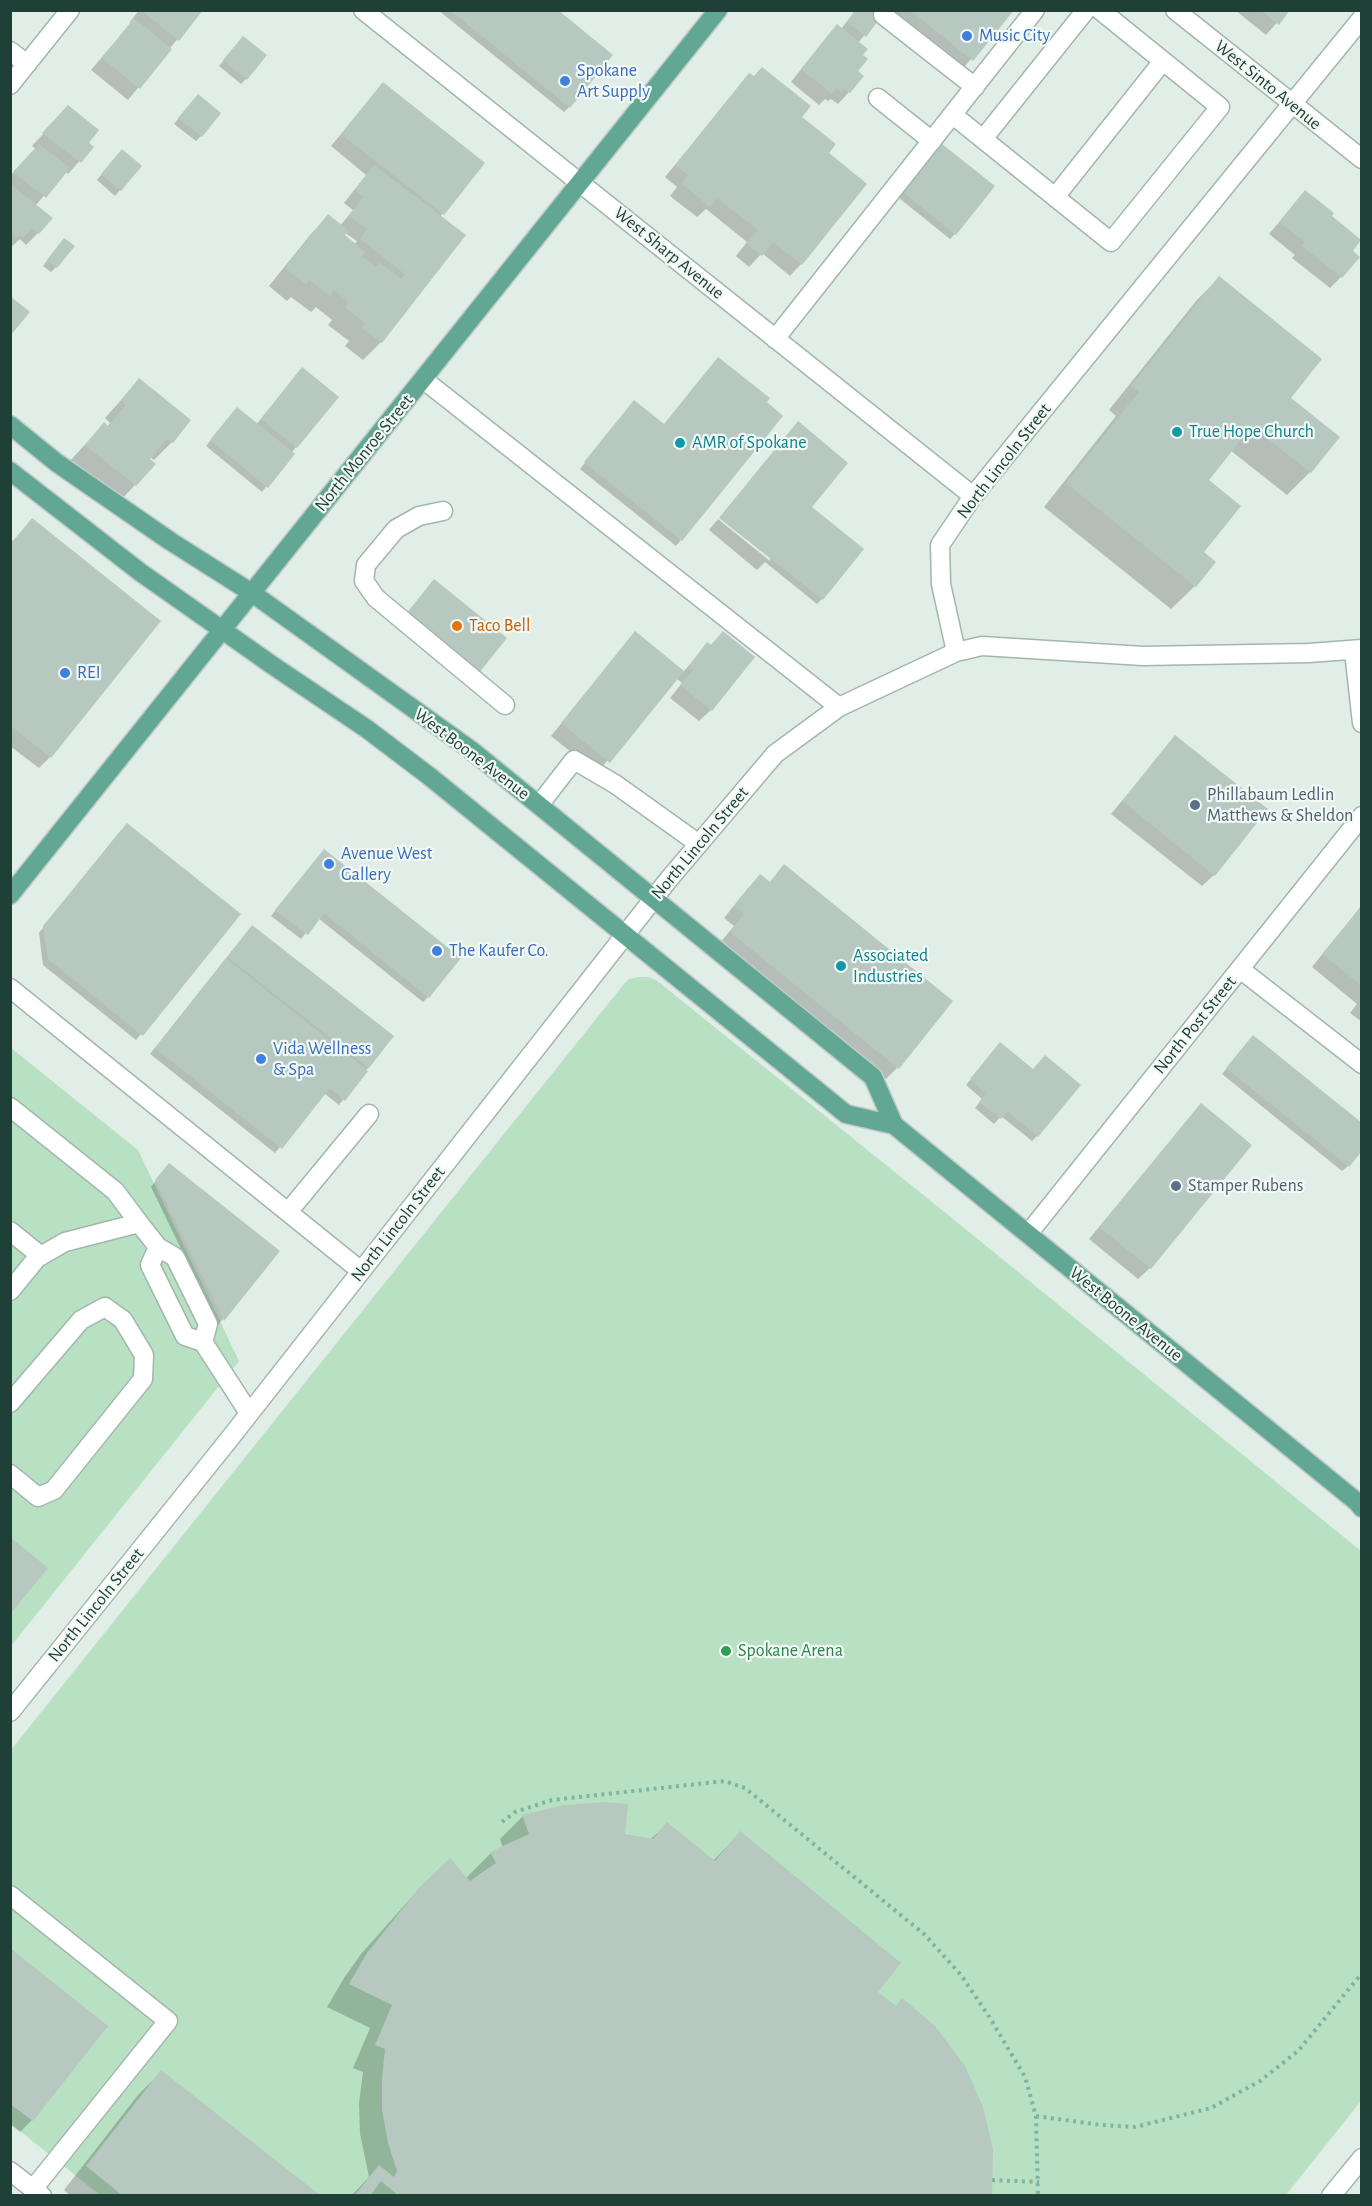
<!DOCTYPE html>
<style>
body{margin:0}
#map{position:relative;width:1372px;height:2206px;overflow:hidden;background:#e1ede7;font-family:"Alegreya Sans",sans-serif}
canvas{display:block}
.frame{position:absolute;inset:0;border:12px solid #1f4036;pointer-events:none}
</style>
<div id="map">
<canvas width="1372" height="2206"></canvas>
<div class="frame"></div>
</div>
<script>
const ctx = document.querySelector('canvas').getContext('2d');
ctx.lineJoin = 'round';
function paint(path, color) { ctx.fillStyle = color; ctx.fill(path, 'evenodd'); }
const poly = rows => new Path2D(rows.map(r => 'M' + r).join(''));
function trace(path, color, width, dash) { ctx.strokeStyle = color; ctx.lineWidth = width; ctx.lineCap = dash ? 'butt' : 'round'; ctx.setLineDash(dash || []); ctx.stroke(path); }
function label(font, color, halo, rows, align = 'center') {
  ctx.font = font + ' "Alegreya Sans",sans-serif'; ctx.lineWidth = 4.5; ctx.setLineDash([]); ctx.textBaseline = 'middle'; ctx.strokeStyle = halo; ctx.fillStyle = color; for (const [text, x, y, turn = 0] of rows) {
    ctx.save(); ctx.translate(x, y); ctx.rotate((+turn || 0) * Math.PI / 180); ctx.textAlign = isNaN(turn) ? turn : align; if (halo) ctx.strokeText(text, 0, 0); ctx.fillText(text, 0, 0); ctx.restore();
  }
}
paint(poly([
 [639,977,648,977,656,980,942,1210,1361,1551,1361,2101,1286,2195,100,2195,11,2124,10,1751,624,984,629,979],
 [11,1048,138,1150,239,1361,11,1646]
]), '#b7e1c2');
paint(poly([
 [139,10,201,10,128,100,91,70,131,23,130,22],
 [438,10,556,10,569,107,564,112],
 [856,10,1012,10,960,72,884,11,858,43,861,55,849,92,838,104,831,99,828,101,825,99,819,105,791,82,826,38,837,26,841,29],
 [1235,10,1288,10,1266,35],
 [238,43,246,79,241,84,219,66],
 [750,75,800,117,827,153,801,264,790,276,762,253,749,267,736,256,747,242,706,209,697,217,670,196,677,187,665,177],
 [383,84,483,163,440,217,424,288,381,342,363,360,345,346,349,341,328,325,332,320,316,307,311,312,291,297,287,301,269,286,311,234,328,216,340,226,353,210,344,203,366,175,331,146],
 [345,233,357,241,354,245,343,235],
 [193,101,201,136,196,141,174,124],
 [57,119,92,147,68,174,65,171,35,206,38,233,26,245,20,239,10,248,10,176,36,149,32,146],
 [937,151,955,234,950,239,899,198],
 [117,156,120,190,115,196,97,180],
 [1305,192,1330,216,1351,251,1341,277,1330,288,1292,258,1295,255,1269,234],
 [59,245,56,267,51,272,43,266],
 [1219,278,1288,398,1338,437,1310,472,1287,495,1230,450,1206,480,1202,552,1195,586,1171,609,1044,507,1116,416,1109,410,1196,301],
 [297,374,296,447,262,492,206,446,232,414,256,425],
 [139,380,172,442,154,460,150,457,135,485,118,503,68,463,104,424,107,427,110,423,105,418],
 [629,408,664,426,681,540,676,546,580,469],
 [798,423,806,512,822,599,817,604,765,562,757,570,709,530,718,519,770,561,770,557,720,517],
 [32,520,50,757,39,768,10,746,10,544],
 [635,633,683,672,708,644,710,646,723,633,711,710,699,721,670,698,682,683,676,678,597,773,551,736],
 [1175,737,1214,875,1202,886,1111,814],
 [121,830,239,915,136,1040,43,965,39,933],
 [319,856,428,997,423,1002,318,918,301,939,271,916],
 [784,866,897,1068,886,1079,719,944,734,926,724,918,748,888,760,876,769,883],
 [1362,905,1362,1022,1350,1013,1357,1004,1312,967],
 [247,932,392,1037,339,1105,324,1093,275,1153,150,1054],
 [1248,1043,1348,1166,1342,1171,1222,1074],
 [995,1050,1037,1136,1032,1141,1001,1116,994,1124,975,1108,982,1099,966,1085],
 [1201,1105,1150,1268,1138,1279,1089,1239],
 [164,1170,278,1251,218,1325,151,1187],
 [523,1816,650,1840,667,1824,713,1861,740,1833,876,1992,991,2196,351,2196,369,2177,360,2134,359,2103,363,2072,353,2068,370,2028,327,2007,344,1978,361,1954,418,1890,466,1878,491,1853,503,1848,500,1839],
 [10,1950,106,2026,32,2120,20,2132,10,2124],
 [161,2072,318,2196,71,2196,64,2190,138,2095]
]), '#0003');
paint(poly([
 [141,10,203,10,179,41],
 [450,10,558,10,613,55,570,108],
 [855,10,886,10,866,37,847,22],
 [910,10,1014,10,973,61],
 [1261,10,1290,10,1279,25],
 [134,18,172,49,140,89,102,58],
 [837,24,868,49,863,55,868,59,858,71,864,76,850,93,843,88,841,91,837,88,832,94,801,69],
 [243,36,267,55,247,80,223,60],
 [762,67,811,106,802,117,836,144,829,153,867,184,802,265,773,242,762,256,746,244,758,230,717,198,710,207,681,183,688,175,675,165,749,73,754,76],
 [383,82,485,163,444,215,341,134],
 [198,94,221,113,202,137,178,118],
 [68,105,99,130,89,143,94,147,81,163,42,133],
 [39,144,70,168,46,198,13,172],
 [942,144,995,186,956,235,903,192],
 [122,149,142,166,121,191,101,174],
 [374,165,466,235,382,343,362,328,365,323,345,307,349,302,334,290,330,296,309,280,306,284,285,268,328,214,349,231,345,235,365,252,362,256,376,267,380,263,401,279,405,274,360,239,367,229,349,216,363,197,355,190],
 [10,184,53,218,39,234,31,228,23,238,19,235,17,238,10,233],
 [1305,190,1334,213,1332,216,1361,240,1353,251,1360,257,1342,278,1302,246,1305,242,1279,222],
 [64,238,75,246,57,268,47,260],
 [1219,276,1322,359,1291,398,1340,437,1311,473,1252,426,1209,480,1241,506,1204,552,1216,562,1196,587,1066,483,1139,392,1131,386],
 [10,296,30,312,10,336],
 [718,357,770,398,767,402,783,416,682,541,584,462,634,400,664,424],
 [302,367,339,397,297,448,261,419],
 [139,378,191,420,173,443,167,439,150,459,156,464,136,486,85,445,104,422,108,426,126,405,121,400],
 [237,407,295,454,268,488,210,440],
 [798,421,848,463,812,507,864,549,823,600,719,518],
 [32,518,161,621,51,758,10,725,10,545],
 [434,579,507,638,479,673,406,614],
 [635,631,684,671,610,763,561,723],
 [723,631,755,657,712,711,680,685,693,670,688,667,707,642,711,645],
 [1175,735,1268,809,1215,876,1122,801],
 [127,823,241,914,143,1036,48,959,43,926],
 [324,849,461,958,429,998,324,913,308,935,275,910],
 [784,864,953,1001,899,1069,730,932,744,914,734,906,760,874,770,882],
 [1362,906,1362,986,1322,954],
 [252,925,394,1036,369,1068,227,957],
 [226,958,368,1071,345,1101,330,1088,282,1149,155,1048],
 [1253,1035,1362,1123,1362,1151,1349,1167,1226,1068],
 [1000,1042,1033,1069,1045,1055,1081,1085,1038,1137,1007,1111,1001,1119,979,1102,986,1093,970,1079],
 [1201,1103,1252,1145,1151,1269,1099,1227],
 [169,1163,280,1251,224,1321,155,1180],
 [10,1537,48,1568,10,1614],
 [605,1802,628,1804,625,1834,653,1839,667,1822,715,1861,740,1831,901,1963,878,1992,896,2006,902,1998,935,2026,965,2066,983,2107,993,2149,992,2196,399,2196,381,2181,370,2196,354,2196,379,2165,394,2177,397,2171,388,2143,382,2110,382,2079,385,2049,375,2045,392,2005,349,1984,367,1953,419,1888,450,1858,470,1881,496,1863,490,1852,529,1834,522,1815,564,1805],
 [10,1948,108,2026,33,2121,10,2104],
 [161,2070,321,2196,123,2196,86,2166]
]), '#b6c8c0');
const minor = poly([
 [363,10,973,496],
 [1175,10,1362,159],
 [883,15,975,87],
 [10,51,27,64],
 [10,85,70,10],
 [878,98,932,141],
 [953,115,1111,242,1220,107,1100,10],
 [983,139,1086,10],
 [1055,197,1163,61],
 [775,339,1035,10],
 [424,380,839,707],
 [443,511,419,516,396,529,366,565,364,581,376,598,505,705],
 [1354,651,1362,723],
 [956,652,941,584,940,545,973,496,1362,18],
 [539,805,574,760,615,784,699,844],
 [1240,969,1362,1064],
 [10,988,361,1271],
 [10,1107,115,1191,139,1223],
 [288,1212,369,1114],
 [10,1231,41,1256],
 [1028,1234,1362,816],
 [158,1247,150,1265,185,1336,203,1342,249,1413],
 [10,1291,37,1258,65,1242,139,1223,158,1247,175,1257,208,1324,203,1342],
 [10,1403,81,1320,105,1307,123,1320,144,1355,143,1379,54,1490,38,1497,10,1474],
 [10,1712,227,1442,669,879,775,754,839,707,956,652,982,646,1143,656,1309,653,1362,649],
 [10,1895,168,2021,33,2189],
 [10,2171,42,2196],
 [1331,2196,1362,2158]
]);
const major = poly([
 [10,425,57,463,170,541,252,593,471,750,873,1077,894,1125],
 [10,471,140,572,272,665,367,729,429,776,846,1114,894,1125,1357,1502,1362,1508],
 [10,895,718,10]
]);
trace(minor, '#a3b6ae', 21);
trace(major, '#c0cac7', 21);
trace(poly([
 [502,1822,515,1812,552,1800,725,1781,745,1788,924,1934,961,1975,990,2018,1025,2077,1036,2116,1038,2196],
 [1036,2116,1101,2125,1135,2127,1211,2108,1260,2081,1298,2051,1362,1973],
 [992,2180,1039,2182]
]), '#7eb4a2', 4, [3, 4.5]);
trace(minor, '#fff', 18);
trace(major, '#61a794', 18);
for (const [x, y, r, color] of [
 [967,36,6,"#3f7fe0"],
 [565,81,6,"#3f7fe0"],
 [1177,432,6,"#0f9aa8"],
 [680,443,6,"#0f9aa8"],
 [457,626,6,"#e8710a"],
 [65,673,6,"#3f7fe0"],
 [1195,805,6,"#5c6f8a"],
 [329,864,6,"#3f7fe0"],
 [437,951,6,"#3f7fe0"],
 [841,966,6,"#0f9aa8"],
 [261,1059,6,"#3f7fe0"],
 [1176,1186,6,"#5c6f8a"],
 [726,1651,6,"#2e9e5b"]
]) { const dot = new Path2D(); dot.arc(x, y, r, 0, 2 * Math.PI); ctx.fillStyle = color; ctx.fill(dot); trace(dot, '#f2f9f5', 2); }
label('18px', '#366cbe', '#f2f9f5', [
 ["Music City",979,36],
 ["Spokane",577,71],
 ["Art Supply",577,92],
 ["REI",77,673],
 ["Avenue West",341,854],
 ["Gallery",341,875],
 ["The Kaufer Co.",449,951],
 ["Vida Wellness",273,1049],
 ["& Spa",273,1070]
], 'left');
label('18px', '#1f4036', '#f2f9f5', [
 ["West Sinto Avenue",1268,85,39],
 ["West Sharp Avenue",669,253,39],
 ["North Monroe Street",364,453,-51],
 ["North Lincoln Street",1004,461,-52],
 ["West Boone Avenue",472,754,37],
 ["North Lincoln Street",700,843,-50],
 ["North Post Street",1195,1025,-51],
 ["North Lincoln Street",398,1224,-52],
 ["West Boone Avenue",1126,1314,39],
 ["North Lincoln Street",96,1605,-51]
]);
label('18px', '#0d838f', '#f2f9f5', [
 ["True Hope Church",1189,432],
 ["AMR of Spokane",692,443],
 ["Associated",853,956],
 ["Industries",853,977]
], 'left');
label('18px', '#c56008', '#f2f9f5', [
 ["Taco Bell",469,626]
], 'left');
label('18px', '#4e5e75', '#f2f9f5', [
 ["Phillabaum Ledlin",1207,795],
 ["Matthews & Sheldon",1207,816],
 ["Stamper Rubens",1188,1186]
], 'left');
label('18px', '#27864d', '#f2f9f5', [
 ["Spokane Arena",738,1651]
], 'left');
</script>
